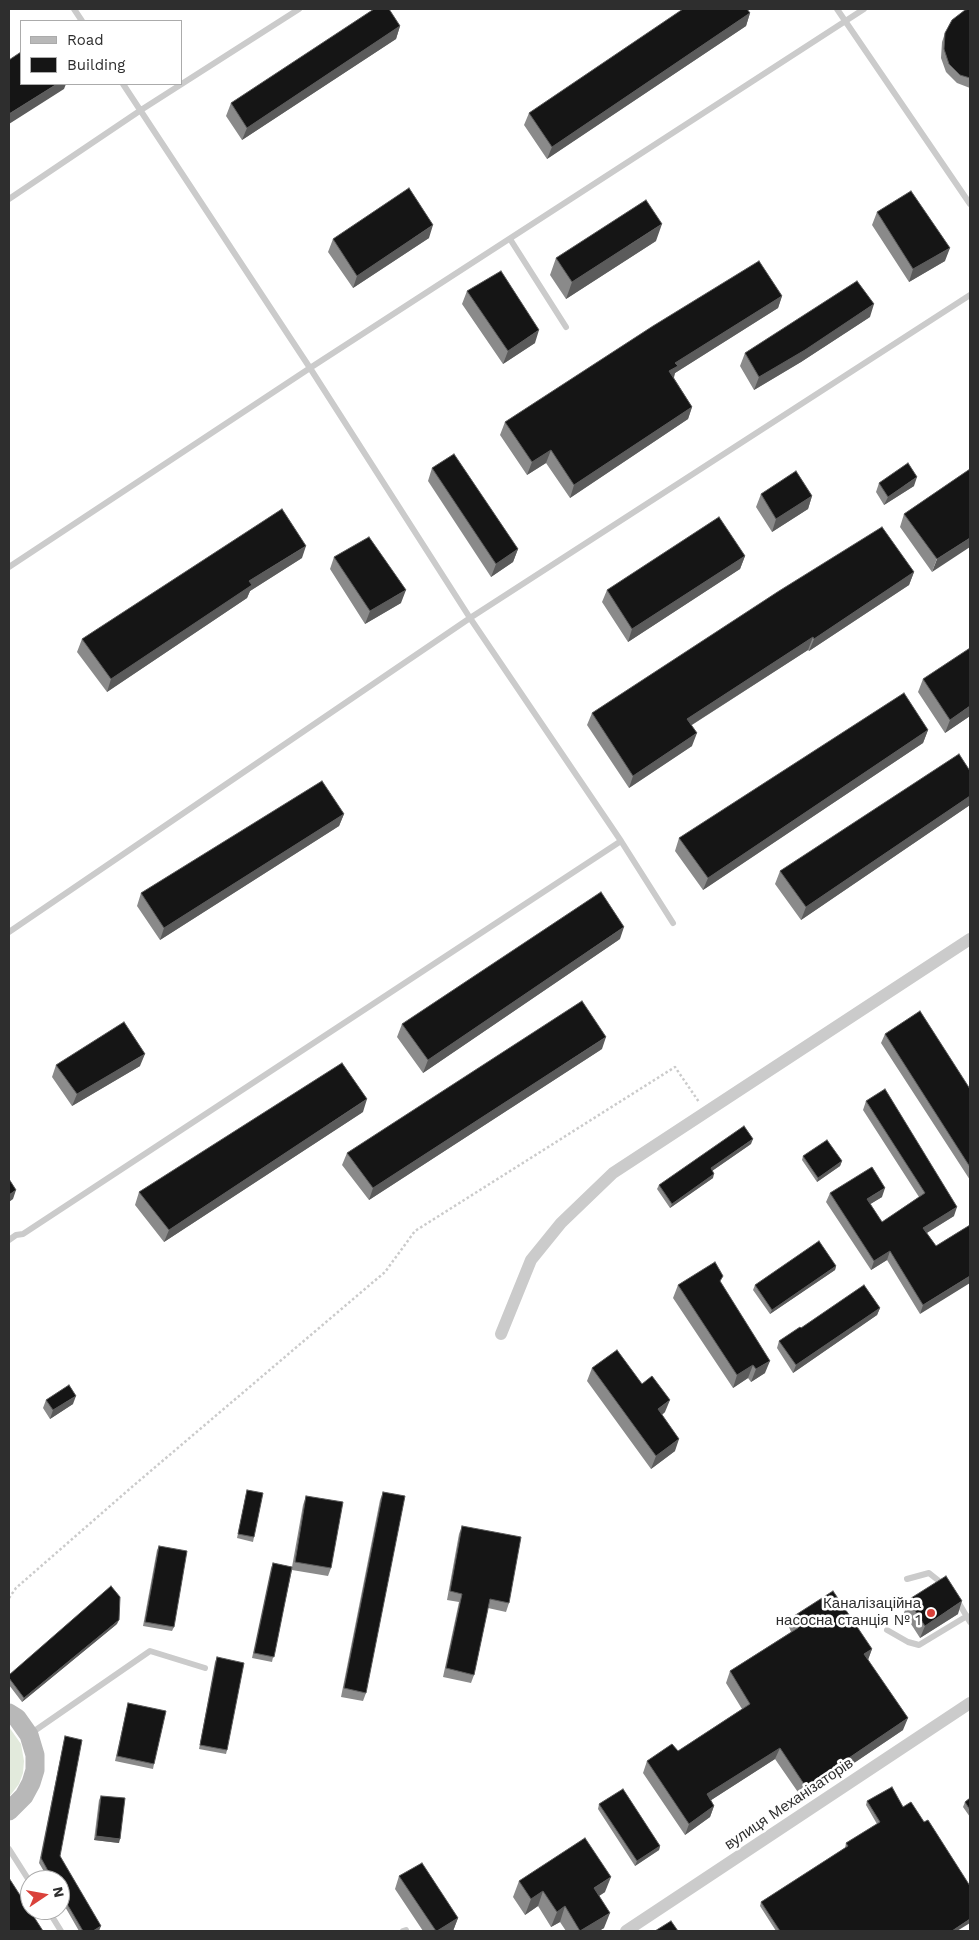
<!DOCTYPE html>
<meta charset="utf-8">
<style>
body{margin:0}
#map{position:relative;width:979px;height:1940px;overflow:hidden;background:#fff;font-family:"Work Sans",sans-serif}
canvas{display:block}
.frame{position:absolute;inset:0;border:10px solid #2e2e2e;pointer-events:none}
.legend{position:absolute;left:20px;top:20px;width:162px;height:65px;box-sizing:border-box;background:#fff;border:1px solid #ababab;margin:0;padding:6px 9px;list-style:none;font-size:15px;color:#2e2e2e}
.legend li{display:flex;align-items:center;gap:10px;height:25px}
.legend b{width:25px;border:1px solid #ababab}
.north{position:absolute;left:20px;top:1870px;width:50px;height:50px;box-sizing:border-box;background:#fff;border:1px solid #ababab;border-radius:50%;rotate:78deg;font-size:14px;font-weight:700;line-height:20px;text-align:center;color:#2e2e2e}
.north::after{content:'';display:block;margin:auto;width:18px;height:22px;background:#da423b;clip-path:polygon(50% 0,100% 100%,50% 72%,0 100%)}
</style>
<div id="map">
<canvas width="979" height="1940"></canvas>
<div class="frame"></div>
<ul class="legend">
<li><b style="height:6px;background:#b8b8b8"></b>Road</li>
<li><b style="height:14px;background:#151515"></b>Building</li>
</ul>
<div class="north">N</div>
</div>
<script>
const ctx = document.querySelector('canvas').getContext('2d');
ctx.lineJoin = 'round';
function paint(path, color) { ctx.fillStyle = color; ctx.fill(path, 'evenodd'); }
const poly = rows => new Path2D(rows.map(r => 'M' + r).join(''));
function trace(path, color, width, dash) { ctx.strokeStyle = color; ctx.lineWidth = width; ctx.lineCap = dash ? 'butt' : 'round'; ctx.setLineDash(dash || []); ctx.stroke(path); }
function label(font, color, halo, rows, align = 'center') {
  ctx.font = font + ' "Work Sans",sans-serif'; ctx.lineWidth = 5; ctx.setLineDash([]); ctx.textBaseline = 'middle'; ctx.strokeStyle = halo; ctx.fillStyle = color; for (const [text, x, y, turn = 0] of rows) {
    ctx.save(); ctx.translate(x, y); ctx.rotate((+turn || 0) * Math.PI / 180); ctx.textAlign = isNaN(turn) ? turn : align; if (halo) ctx.strokeText(text, 0, 0); ctx.fillText(text, 0, 0); ctx.restore();
  }
}
paint(poly([
 [9,1727,21,1744,24,1761,23,1773,19,1784,9,1797]
]), '#e2eadc');
trace(poly([
 [9,1598,16,1588,133,1486,385,1272,415,1231,675,1067,699,1102]
]), '#cbcbcb', 2.5, [2.5, 2.5]);
trace(poly([
 [74,9,82,21],
 [837,9,970,204],
 [123,84,310,368,470,618,621,841,673,923],
 [9,199,141,110,299,9],
 [510,239,566,327],
 [9,567,310,368,864,9],
 [9,932,470,618,970,295],
 [9,1240,16,1235,23,1234,621,841],
 [907,1579,929,1573,944,1585],
 [957,1600,970,1622],
 [887,1630,908,1642,919,1645,967,1616],
 [30,1734,150,1651,205,1668],
 [9,1849,30,1882],
 [48,1910,61,1931],
 [403,1931,406,1930]
]), '#cbcbcb', 6);
trace(poly([
 [501,1334,531,1260,561,1223,613,1173,970,939],
 [626,1931,970,1703]
]), '#cbcbcb', 12);
trace(poly([
 [9,1713,17,1718,29,1735,35,1755,35,1770,31,1783,24,1796,9,1811]
]), '#b8b8b8', 19);
paint(poly([
 [970,9,970,88,957,83,946,72,941,58,942,42,945,33],
 [750,13,746,26,547,159,524,125,529,113],
 [400,26,396,39,242,140,226,116,231,103],
 [877,212,945,261,909,282,872,225],
 [429,238,353,288,328,252,333,239],
 [656,241,566,299,550,275,556,258],
 [467,291,535,343,503,364,462,304],
 [782,296,778,308,675,373,674,378,692,407,688,419,570,498,546,463,527,475,500,435,505,422],
 [870,317,801,362,754,390,740,366,745,353],
 [432,468,518,549,513,562,491,577,428,481],
 [970,469,932,572,900,527,904,514],
 [879,483,914,486,884,505,876,492],
 [761,494,812,496,808,509,772,532,756,507],
 [745,556,740,569,628,642,602,602,607,590],
 [334,557,401,603,365,624,330,569],
 [302,558,250,591,247,598,107,692,77,652,82,639],
 [914,572,909,585,809,651,808,650,692,725,692,746,629,788,587,725,592,713],
 [923,679,970,716,945,733,918,692],
 [928,730,923,743,703,890,675,851,679,838],
 [970,771,970,805,801,920,775,884,780,871],
 [344,814,339,826,160,940,137,906,141,893],
 [620,939,423,1073,397,1037,402,1024],
 [885,1034,970,1089,970,1180,881,1043],
 [602,1049,369,1200,342,1165,347,1153],
 [56,1065,140,1066,72,1106,52,1077],
 [866,1101,954,1216,927,1233,936,1246,970,1225,920,1314,887,1260,871,1270,826,1202,830,1193,882,1197,870,1204,882,1222,919,1197,863,1110],
 [363,1112,164,1242,135,1205,139,1192],
 [751,1144,712,1171,713,1178,670,1208,657,1189,659,1185],
 [803,1156,842,1161,840,1166,817,1182,802,1160],
 [836,1266,835,1270,770,1314,753,1290,755,1285],
 [721,1283,765,1373,751,1382,748,1378,733,1388,673,1298,678,1285],
 [880,1308,877,1315,793,1373,777,1348,779,1341,801,1328],
 [592,1368,642,1384,665,1412,662,1415,675,1451,651,1469,587,1381],
 [46,1400,73,1404,50,1419,43,1408],
 [247,1490,254,1537,253,1542,237,1538,246,1494],
 [383,1492,366,1693,363,1701,341,1697,380,1500],
 [306,1496,331,1568,328,1576,292,1570,272,1662,252,1658,271,1568,273,1563,292,1567,303,1505],
 [462,1526,509,1603,506,1612,488,1608,474,1675,471,1683,443,1677,459,1602,447,1600,459,1534],
 [159,1546,174,1627,172,1631,143,1626,157,1550],
 [908,1600,958,1614,920,1638,904,1613],
 [794,1616,872,1649,868,1659,903,1730,802,1798,775,1759,711,1800,714,1806,710,1817,685,1835,643,1773,647,1761,678,1751,742,1709,726,1683,730,1671,791,1632,789,1627],
 [117,1624,22,1702,9,1685,9,1675],
 [217,1657,227,1750,226,1754,199,1749,215,1662],
 [128,1703,154,1764,153,1769,115,1761],
 [65,1736,60,1856,100,1931,79,1931,60,1898,60,1880,49,1880,39,1863,64,1740],
 [101,1796,119,1843,94,1840,99,1800],
 [970,1798,970,1817,963,1807,965,1802],
 [867,1801,957,1931,776,1931,760,1906,761,1902,845,1848,846,1843,877,1824,866,1805],
 [599,1804,660,1846,659,1850,635,1866,598,1809],
 [399,1876,458,1918,453,1931,423,1931,395,1889],
 [519,1881,605,1892,599,1896,604,1928,599,1931,566,1931,560,1922,551,1927,538,1906,525,1915,513,1897]
]), '#8a8a8a');
paint(poly([
 [750,13,746,26,547,159,552,147],
 [400,26,396,39,242,140,247,128],
 [57,84,66,84,64,89,9,124,9,114],
 [662,224,656,241,566,299,572,282],
 [433,225,429,238,353,288,357,276],
 [950,248,945,261,909,282,913,269],
 [782,296,778,308,675,373,673,379,669,371,675,363],
 [874,304,870,317,801,362,754,390,759,377],
 [539,330,535,343,503,364,508,351],
 [692,407,688,419,570,498,574,485],
 [551,450,546,463,527,475,532,462],
 [917,477,914,486,884,505,888,497],
 [812,496,808,509,772,532,776,519],
 [970,538,970,547,932,572,937,559],
 [306,546,302,558,250,591,247,598,107,692,111,679,249,581],
 [518,549,513,562,491,577,496,564],
 [745,556,740,569,628,642,632,629],
 [914,572,909,585,809,651,814,639],
 [406,590,401,603,365,624,370,611],
 [813,637,808,650,682,731,687,719],
 [970,706,970,716,945,733,950,720],
 [928,730,923,743,703,890,708,878],
 [697,733,692,746,629,788,633,776],
 [970,796,970,805,801,920,806,907],
 [344,814,339,826,160,940,164,928],
 [624,927,620,939,423,1073,428,1060],
 [606,1037,602,1049,369,1200,373,1188],
 [145,1054,140,1066,72,1106,77,1094],
 [367,1099,363,1112,164,1242,169,1230],
 [753,1139,751,1144,709,1173,711,1168],
 [842,1161,840,1166,817,1182,818,1178],
 [714,1174,713,1178,670,1208,672,1204],
 [885,1188,882,1197,864,1208,867,1199],
 [16,1190,13,1199,9,1202,9,1195],
 [957,1207,954,1216,920,1237,923,1228],
 [890,1251,887,1260,871,1270,874,1261],
 [836,1266,835,1270,770,1314,772,1310],
 [970,1276,970,1283,920,1314,923,1305],
 [880,1308,877,1315,793,1373,796,1365],
 [770,1361,765,1373,751,1382,756,1369],
 [753,1365,748,1378,733,1388,737,1375],
 [76,1396,73,1404,50,1419,53,1410],
 [670,1400,665,1412,653,1421,658,1409],
 [679,1439,675,1451,651,1469,656,1456],
 [962,1601,958,1614,920,1638,925,1626],
 [119,1620,117,1624,22,1702,24,1698],
 [872,1649,868,1660,864,1654],
 [908,1718,903,1730,802,1798,806,1787],
 [780,1748,775,1759,702,1806,707,1794],
 [714,1806,710,1817,685,1835,689,1824],
 [96,1836,120,1839,119,1843,94,1840],
 [660,1846,659,1850,635,1866,637,1861],
 [611,1877,605,1892,588,1903,594,1888],
 [543,1891,538,1906,525,1915,531,1899],
 [565,1906,560,1922,551,1927,557,1912],
 [610,1913,604,1928,599,1931,580,1931],
 [458,1918,453,1931,437,1931],
 [970,1919,970,1923,957,1931,952,1931],
 [101,1926,99,1931,93,1931]
]), '#5b5b5b');
const building = poly([
 [374,9,389,9,400,26,247,128,231,103,374,9],
 [683,9,747,9,750,13,552,147,529,113,683,9],
 [970,9,970,78,960,75,949,64,944,49,945,33,952,20,965,10,970,9],
 [21,52,21,84,57,84,9,114,9,60,21,52],
 [409,188,433,225,357,276,333,239,409,188],
 [911,191,950,248,913,269,877,212,911,191],
 [646,200,662,224,572,282,556,258,646,200],
 [759,261,782,296,675,363,678,366,669,371,692,407,574,485,551,450,532,462,505,422,653,326,759,261],
 [501,271,539,330,508,351,467,291,501,271],
 [857,281,874,304,805,350,759,377,745,353,857,281],
 [454,454,518,549,496,564,432,468,454,454],
 [908,463,917,477,888,497,879,483,908,463],
 [970,469,970,538,937,559,904,514,970,469],
 [796,471,812,496,776,519,761,494,796,471],
 [282,509,306,546,249,581,252,585,111,679,82,639,282,509],
 [719,517,745,556,632,629,607,590,719,517],
 [882,527,914,572,814,639,813,637,687,719,697,733,633,776,592,713,779,591,882,527],
 [369,537,406,590,370,611,334,557,369,537],
 [970,648,970,706,950,720,923,679,970,648],
 [904,693,928,730,708,878,679,838,904,693],
 [959,754,970,771,970,796,806,907,780,871,959,754],
 [322,781,344,814,164,928,141,893,322,781],
 [601,892,624,927,428,1060,402,1024,601,892],
 [582,1001,606,1037,373,1188,347,1153,582,1001],
 [920,1011,970,1089,970,1167,885,1034,920,1011],
 [124,1022,145,1054,77,1094,56,1065,124,1022],
 [342,1063,367,1099,169,1230,139,1192,342,1063],
 [885,1089,957,1207,923,1228,936,1246,970,1225,970,1276,923,1305,890,1251,874,1261,830,1193,872,1167,885,1188,867,1199,882,1222,925,1193,866,1101,885,1089],
 [744,1126,753,1139,711,1168,714,1174,672,1204,659,1185,744,1126],
 [827,1140,842,1161,818,1178,803,1156,827,1140],
 [9,1179,16,1190,9,1195,9,1179],
 [819,1241,836,1266,772,1310,755,1285,819,1241],
 [715,1262,723,1276,720,1281,770,1361,756,1369,753,1365,737,1375,678,1285,715,1262],
 [864,1285,880,1308,796,1365,779,1341,800,1327,801,1328,864,1285],
 [617,1350,642,1384,652,1376,670,1400,658,1409,679,1439,656,1456,592,1368,617,1350],
 [69,1385,76,1396,53,1410,46,1400,69,1385],
 [247,1490,263,1493,254,1537,238,1534,247,1490],
 [383,1492,405,1496,366,1693,344,1688,383,1492],
 [306,1496,343,1502,331,1568,295,1562,306,1496],
 [462,1526,521,1537,509,1603,490,1599,474,1675,446,1668,462,1594,450,1591,462,1526],
 [159,1546,187,1551,174,1627,145,1622,159,1546],
 [273,1563,292,1567,274,1657,254,1653,273,1563],
 [946,1576,962,1601,925,1626,908,1600,946,1576],
 [111,1586,120,1597,119,1620,24,1698,9,1678,9,1675,111,1586],
 [833,1591,872,1649,864,1654,908,1718,806,1787,780,1748,707,1794,714,1806,689,1824,647,1761,672,1744,678,1751,750,1704,730,1671,798,1628,794,1616,833,1591],
 [217,1657,244,1663,227,1750,200,1745,217,1657],
 [128,1703,166,1711,154,1764,117,1756,128,1703],
 [65,1736,82,1740,60,1856,101,1926,93,1931,83,1931,60,1892,60,1880,53,1880,41,1858,65,1736],
 [892,1787,903,1807,911,1802,924,1822,928,1820,970,1886,970,1919,952,1931,780,1931,761,1902,848,1846,846,1843,880,1822,867,1801,892,1787],
 [623,1789,660,1846,637,1861,599,1804,623,1789],
 [101,1796,125,1798,120,1839,96,1836,101,1796],
 [970,1798,970,1810,965,1802,970,1798],
 [585,1838,611,1877,594,1888,610,1913,580,1931,565,1906,557,1912,543,1891,531,1899,519,1881,585,1838],
 [422,1863,458,1918,437,1931,436,1931,399,1876,422,1863],
 [9,1878,43,1931,9,1931,9,1878],
 [671,1921,678,1931,655,1931,671,1921]
]);
paint(building, '#151515');
trace(building, '#5b5b5b', 1);
for (const [x, y, r, color] of [
 [931,1613,5,"#da423b"]
]) { const dot = new Path2D(); dot.arc(x, y, r, 0, 2 * Math.PI); ctx.fillStyle = color; ctx.fill(dot); trace(dot, '#fff', 2); }
label('15px', '#2e2e2e', '#fff', [
 ["Каналізаційна",921,1604],
 ["насосна станція № 1",921,1621]
], 'right');
label('15px', '#2e2e2e', '#fff', [
 ["вулиця Механізаторів",789,1804,-34]
]);
</script>
